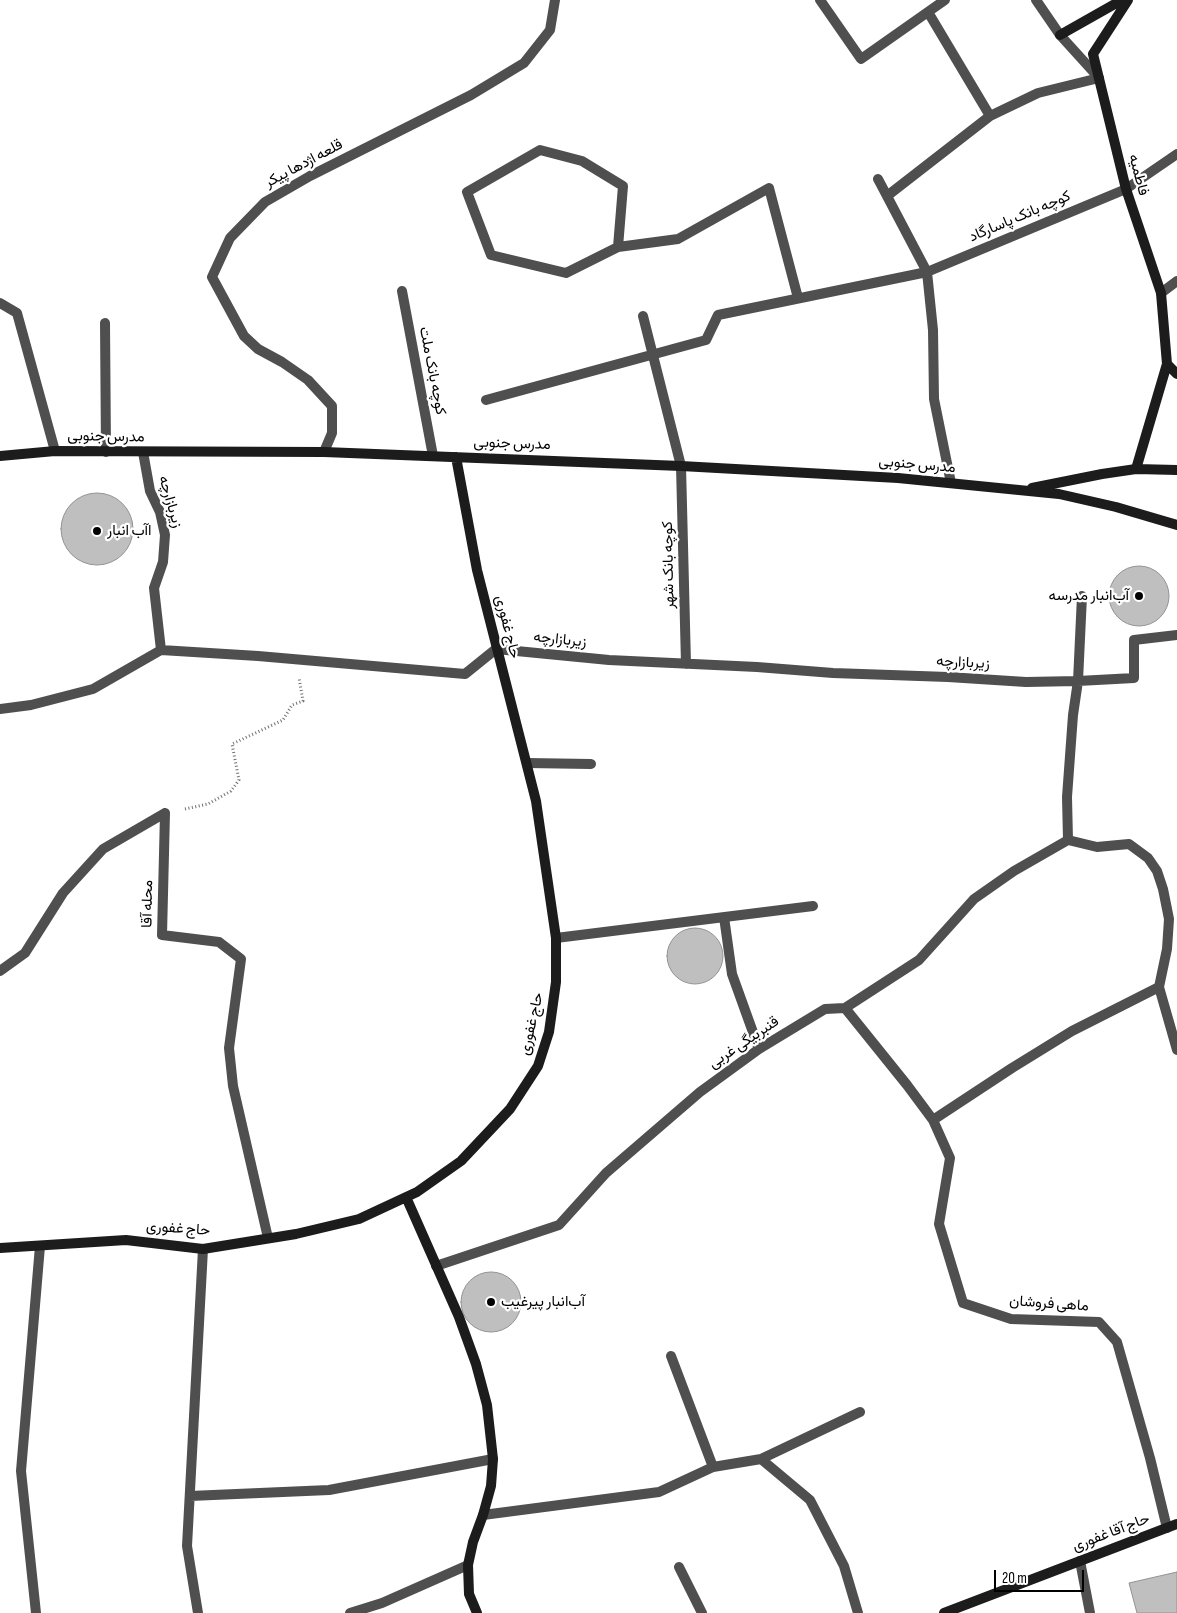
<!DOCTYPE html>
<meta charset="utf-8">
<style>
body{margin:0}
#map{position:relative;width:1177px;height:1613px;overflow:hidden;background:#fff;font-family:"Sofia Sans Condensed",sans-serif}
canvas{display:block}
.scale{position:absolute;left:994px;top:1570px;width:90px;height:22px;box-sizing:border-box;border:2px solid #000;border-top:0;padding-left:6px;font-size:15px;line-height:18px;white-space:nowrap;color:#000;-webkit-text-stroke:4px #fff;paint-order:stroke}
</style>
<div id="map">
<canvas width="1177" height="1613"></canvas>
<div class="scale">20 m</div>
</div>
<script>
const ctx = document.querySelector('canvas').getContext('2d');
ctx.lineJoin = 'round';
function paint(path, color) { ctx.fillStyle = color; ctx.fill(path, 'evenodd'); }
const poly = rows => new Path2D(rows.map(r => 'M' + r).join(''));
function trace(path, color, width, dash) { ctx.strokeStyle = color; ctx.lineWidth = width; ctx.lineCap = dash ? 'butt' : 'round'; ctx.setLineDash(dash || []); ctx.stroke(path); }
function label(font, color, halo, rows, align = 'center') {
  ctx.font = font + ' "Sofia Sans Condensed",Vazirmatn,sans-serif'; ctx.lineWidth = 4.5; ctx.setLineDash([]); ctx.textBaseline = 'middle'; ctx.strokeStyle = halo; ctx.fillStyle = color; for (const [text, x, y, turn = 0] of rows) {
    ctx.save(); ctx.translate(x, y); ctx.rotate((+turn || 0) * Math.PI / 180); ctx.textAlign = isNaN(turn) ? turn : align; if (halo) ctx.strokeText(text, 0, 0); ctx.fillText(text, 0, 0); ctx.restore();
  }
}
const building = poly([
 '61 529a36 36 0 1 1 72 0a36 36 0 1 1-72 0Z',
 '1109 596a30 30 0 1 1 60 0a30 30 0 1 1-60 0Z',
 '667 956a28 28 0 1 1 56 0a28 28 0 1 1-56 0Z',
 '461 1302a30 30 0 1 1 60 0a30 30 0 1 1-60 0Z',
 [1177,1572,1177,1613,1137,1613,1129,1583,1177,1572]
]);
paint(building, '#bfbfbf');
trace(building, '#939393', 1);
trace(poly([
 [185,809,208,804,231,791,239,780,232,744,283,720,292,705,303,701,299,678]
]), '#717171', 3, [1, 2.5]);
trace(poly([
 [324,452,332,433,332,406,308,380,282,362,258,349,244,336,212,277,230,238,265,202,310,176,471,95,524,63,550,30,555,0]
]), '#4f4f4f', 10);
trace(poly([
 [820,0,861,59,945,0],
 [928,12,990,116],
 [878,179,927,272,933,330,934,399,951,483],
 [887,196,990,116,1038,93,1099,78,1060,35,1036,0],
 [618,247,623,186,582,161,540,150,467,192,491,255,566,273,618,247,678,239,769,188,798,298],
 [402,291,433,456],
 [1161,293,1177,281],
 [0,303,17,313,55,451],
 [643,316,681,466,686,664],
 [105,323,106,452],
 [486,400,706,340,718,315,927,272,1126,189,1177,154],
 [143,452,150,491,160,512,165,535,163,562,154,588,161,650,258,656,465,674,496,649,609,660,757,667,833,673,948,677,1026,682,1078,681,1134,678,1134,640,1177,635],
 [1082,596,1078,681,1073,715,1067,797,1068,840,1097,847,1129,844,1148,858,1157,871,1163,889,1169,919,1167,949,1159,987,1177,1050],
 [0,709,31,705,93,689,161,650],
 [527,763,591,764],
 [165,813,162,935,219,942,241,959,229,1048,233,1086,268,1238],
 [724,917,732,974,759,1049],
 [556,938,813,906],
 [0,971,25,953,63,893,103,849,165,813],
 [845,1008,907,1085,933,1120,950,1158,939,1224,963,1303,1011,1319,1099,1322,1117,1342,1150,1458,1167,1528],
 [933,1120,1012,1068,1072,1031,1159,987],
 [436,1266,559,1225,606,1173,700,1092,759,1049,825,1009,845,1008,919,960,974,899,1014,871,1068,840],
 [671,1356,713,1467],
 [761,1459,860,1412],
 [190,1496,329,1490,493,1459],
 [483,1515,659,1492,713,1467,761,1459,810,1500,844,1566,858,1613],
 [1080,1561,1090,1613],
 [679,1567,702,1613],
 [36,1613,21,1471,40,1246],
 [198,1613,187,1546,203,1249],
 [350,1613,382,1603,468,1565]
]), '#4f4f4f', 10);
trace(poly([
 [1128,0,1093,54,1126,189,1161,293,1167,364,1136,469],
 [1060,35,1122,0],
 [1167,364,1177,374],
 [0,456,55,451,324,452,681,466,898,478,1059,494,1116,507,1177,525],
 [1032,488,1102,474,1136,469,1177,470],
 [406,1197,459,1317,476,1364,487,1405,493,1459,491,1486,483,1515,473,1542,468,1565,469,1594,477,1613],
 [0,1248,126,1240,203,1249,296,1234,359,1219,417,1192,461,1161,510,1109,538,1066,549,1032,556,982,556,938,536,801,477,570,456,457],
 [944,1613,1177,1524]
]), '#1c1c1c', 10);
for (const [x, y, r, color] of [
 [97,531,5,"#000"],
 [1139,596,5,"#000"],
 [491,1302,5,"#000"]
]) { const dot = new Path2D(); dot.arc(x, y, r, 0, 2 * Math.PI); ctx.fillStyle = color; ctx.fill(dot); trace(dot, '#fff', 2); }
label('15px', '#000', '#fff', [
 ["قلعه اژدها پیکر",304,164,-28],
 ["فاطمیه",1138,175,75],
 ["کوچه بانک پاسارگاد",1020,217,-23],
 ["کوچه بانک ملت",432,371,79],
 ["مدرس جنوبی",106,437,1],
 ["مدرس جنوبی",512,444,2],
 ["مدرس جنوبی",917,465,5],
 ["زیربازارچه",170,502,74],
 ["کوچه بانک شهر",669,565,-91],
 ["حاج غفوری",507,627,76],
 ["زیربازارچه",560,640,6],
 ["زیربازارچه",963,663,3],
 ["محله آقا",148,904,-89],
 ["حاج غفوری",532,1024,-77],
 ["قنبربیگی غربی",744,1043,-34],
 ["حاج غفوری",178,1229,4],
 ["ماهی فروشان",1049,1304,4],
 ["حاج آقا غفوری",1111,1533,-21]
]);
label('15px', '#000', '#fff', [
 ["اآب انبار",107,531],
 ["آب‌انبار مدرسه",1129,596,"right"],
 ["آب‌انبار پیرغیب",501,1302]
], 'left');
</script>
